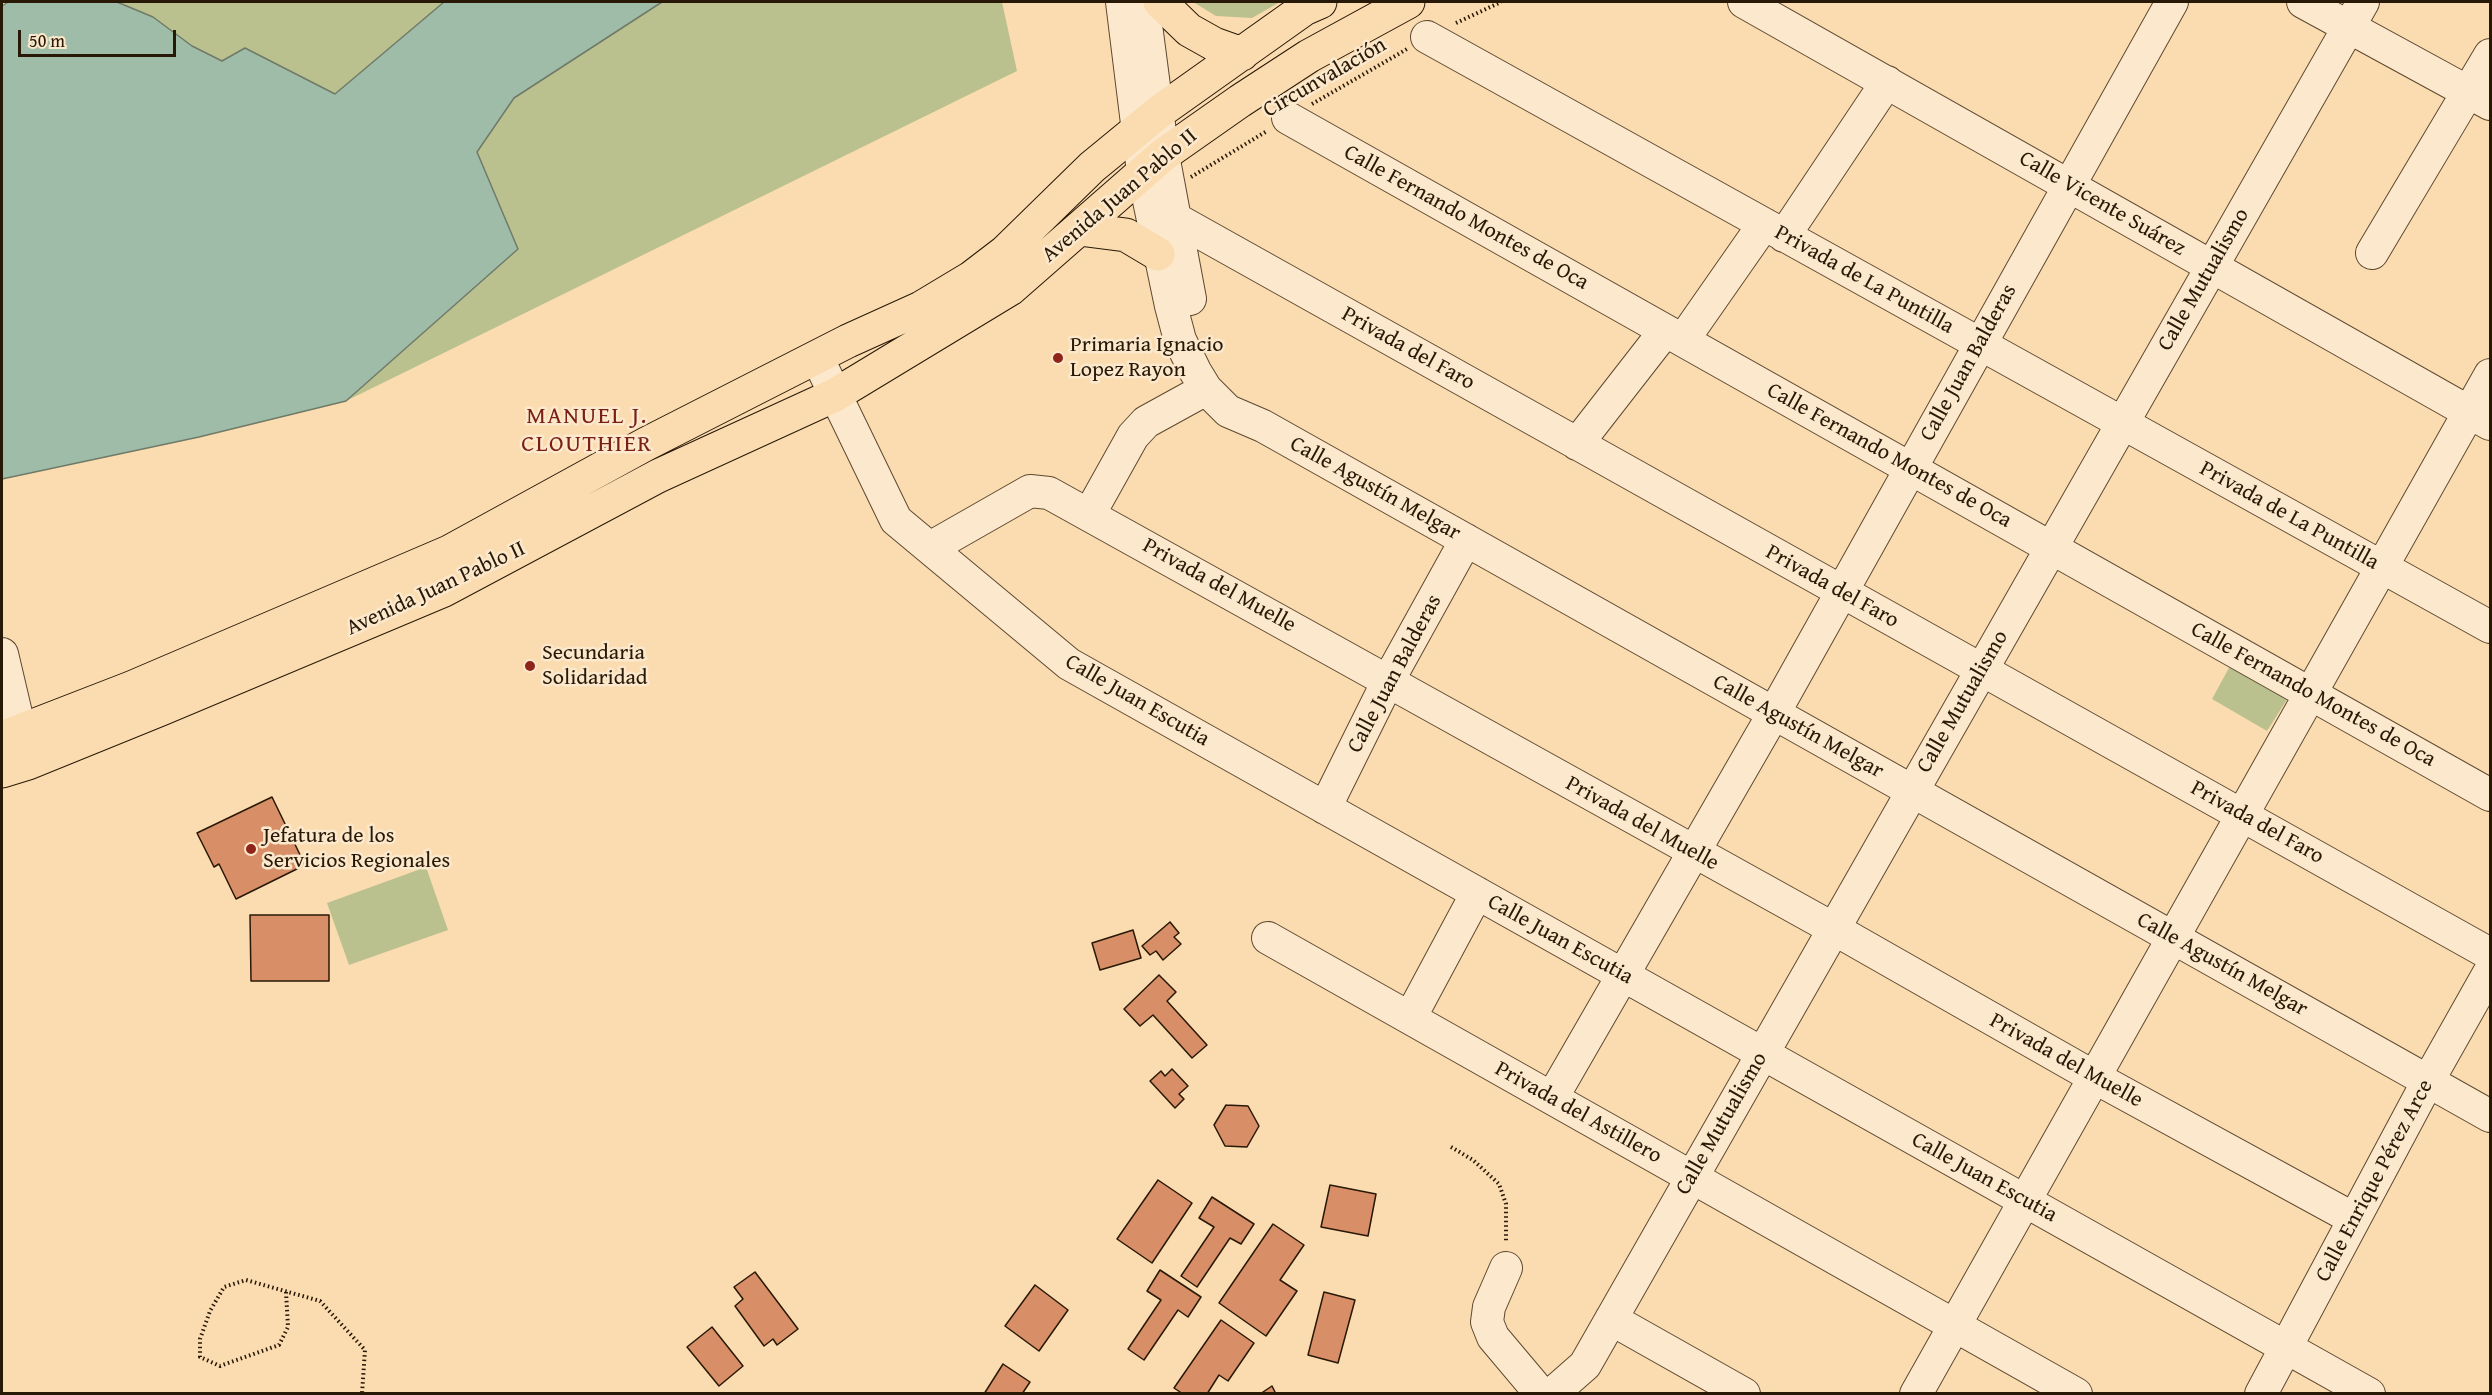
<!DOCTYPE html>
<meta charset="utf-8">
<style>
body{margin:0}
#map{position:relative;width:2492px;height:1395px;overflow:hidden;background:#fbdcb0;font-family:"Gentium Book Plus",serif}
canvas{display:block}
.frame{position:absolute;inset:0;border:3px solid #281806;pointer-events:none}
.scale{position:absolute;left:18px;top:30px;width:158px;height:27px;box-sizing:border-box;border:3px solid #281806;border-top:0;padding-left:8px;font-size:18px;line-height:21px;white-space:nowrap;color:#281806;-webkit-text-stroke:4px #fce8cc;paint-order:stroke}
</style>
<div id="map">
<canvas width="2492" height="1395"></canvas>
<div class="frame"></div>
<div class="scale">50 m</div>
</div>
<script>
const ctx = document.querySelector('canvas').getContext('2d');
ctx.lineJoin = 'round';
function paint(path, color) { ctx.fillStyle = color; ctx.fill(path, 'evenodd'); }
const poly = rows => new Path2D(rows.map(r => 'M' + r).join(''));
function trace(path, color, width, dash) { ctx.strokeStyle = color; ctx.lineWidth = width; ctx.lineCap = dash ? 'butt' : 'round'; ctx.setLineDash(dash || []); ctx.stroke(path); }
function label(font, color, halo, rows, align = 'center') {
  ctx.font = font + ' "Gentium Book Plus",serif'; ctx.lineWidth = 5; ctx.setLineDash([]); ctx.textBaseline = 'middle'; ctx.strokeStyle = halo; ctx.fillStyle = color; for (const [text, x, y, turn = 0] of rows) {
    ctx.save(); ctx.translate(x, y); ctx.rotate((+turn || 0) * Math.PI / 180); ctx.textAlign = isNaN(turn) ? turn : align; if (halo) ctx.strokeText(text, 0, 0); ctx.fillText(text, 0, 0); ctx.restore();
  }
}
paint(poly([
 [117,2,444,2,335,94,245,48,222,61,192,46,153,17],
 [660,2,1002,2,1017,71,346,401,518,249,477,152,514,98],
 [1193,2,1280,2,1252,18,1216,16],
 [2236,655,2293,690,2267,731,2212,699],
 [426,867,448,930,349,965,327,903]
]), '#bbc18e');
const water = poly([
 [8,2,117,2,153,17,192,46,222,61,245,48,335,94,444,2,662,2,514,98,477,152,518,249,346,401,199,437,2,479,2,6,8,2]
]);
paint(water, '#9fbca9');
trace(water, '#6f7a68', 1.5);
const building = poly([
 [272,797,305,865,236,899,219,864,214,867,197,833,272,797],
 [250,915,329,915,329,981,251,981,250,915],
 [1170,922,1179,933,1174,937,1181,944,1163,960,1156,951,1150,955,1142,946,1170,922],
 [1133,930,1141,958,1100,970,1092,943,1133,930],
 [1159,975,1176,992,1167,1001,1207,1045,1192,1058,1153,1015,1140,1026,1124,1009,1159,975],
 [1172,1069,1188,1086,1179,1094,1184,1099,1175,1108,1150,1081,1161,1071,1165,1076,1172,1069],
 [1226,1105,1248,1106,1259,1126,1247,1147,1225,1146,1214,1125,1226,1105],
 [1158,1180,1192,1203,1152,1263,1117,1239,1158,1180],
 [1330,1185,1376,1194,1368,1236,1321,1227,1330,1185],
 [1212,1197,1254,1224,1241,1244,1230,1238,1197,1287,1181,1276,1214,1227,1199,1218,1212,1197],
 [1273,1224,1304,1245,1280,1280,1297,1291,1266,1336,1219,1303,1273,1224],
 [1160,1270,1201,1297,1188,1317,1178,1310,1144,1360,1128,1349,1161,1300,1147,1291,1160,1270],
 [755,1272,798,1329,777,1345,773,1339,764,1346,735,1306,743,1299,734,1287,755,1272],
 [1035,1285,1068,1310,1039,1351,1005,1326,1035,1285],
 [1324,1292,1355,1300,1338,1363,1308,1355,1324,1292],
 [1221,1320,1254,1343,1228,1381,1219,1375,1207,1394,1183,1394,1174,1388,1221,1320],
 [712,1327,743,1366,719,1386,687,1347,712,1327],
 [1003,1364,1030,1382,1022,1394,984,1394,1003,1364],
 [1272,1386,1276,1394,1260,1394,1272,1386]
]);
paint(building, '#d88e66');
trace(building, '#281806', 1.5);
const minor = poly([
 [1122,2,1143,172,1171,306,1180,340,1195,371,1206,389,1228,411,1263,426,2490,1116],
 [1143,2,1163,155,1190,299],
 [1744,2,2490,424],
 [2303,2,2490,104],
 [1427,37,2490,627],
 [1288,118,2490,795],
 [1174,218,2490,954],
 [1784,236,1887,82],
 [2372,253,2490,55],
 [1683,340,1764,224],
 [817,357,896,520,1069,664,2369,1394],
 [1577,444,1665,331],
 [1090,513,1133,436,1146,422,1206,389],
 [930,548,1030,491,1049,493,1834,929,2094,1077,2354,1219],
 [2,654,26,756],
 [1325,808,1388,681,1466,540],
 [1268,938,2076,1394],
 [1410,1018,1477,893],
 [1552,1098,1774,713,2172,2],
 [1506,1268,1489,1307,1487,1322,1493,1337,1541,1394],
 [1611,1319,1744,1394],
 [1552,1394,1585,1365,2363,2],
 [1916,1394,2490,375],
 [2261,1394,2428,1081,2490,971]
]);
const major = poly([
 [1160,2,1189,30,1214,44,1242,54],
 [1079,229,1126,235,1158,254],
 [2,738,131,688,449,552,646,444,848,341,921,308,971,278,1005,252,1092,167,1159,112,1304,9,1320,2],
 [2,771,28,763,161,709,444,590,658,476,835,395,1010,289,1163,155,1240,101,1309,56,1408,2]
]);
trace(minor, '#5d4930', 34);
trace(major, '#281806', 35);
trace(poly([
 [1456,23,1501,2],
 [1312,104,1407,49],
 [1191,177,1267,131],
 [1451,1147,1473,1160,1499,1184,1506,1204,1506,1243],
 [286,1292,288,1327,279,1345,220,1366,200,1357,200,1339,210,1311,224,1287,246,1280,320,1301,365,1350,362,1394]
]), '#281806', 4, [1.5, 3]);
trace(minor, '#fce8cc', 32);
trace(major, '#fbdcb0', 33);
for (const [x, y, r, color] of [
 [1058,358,6,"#8f2418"],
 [530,666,6,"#8f2418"],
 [251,849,6,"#8f2418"]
]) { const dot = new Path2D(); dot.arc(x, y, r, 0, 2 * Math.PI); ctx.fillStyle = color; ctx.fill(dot); trace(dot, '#fce8cc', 2); }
label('22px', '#281806', '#fce8cc', [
 ["Circunvalación",1325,78,-30],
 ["Avenida Juan Pablo II",1120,196,-40],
 ["Calle Vicente Suárez",2102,204,30],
 ["Calle Fernando Montes de Oca",1466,218,29],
 ["Privada de La Puntilla",1864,280,29],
 ["Calle Mutualismo",2204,280,-60],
 ["Privada del Faro",1408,349,29],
 ["Calle Juan Balderas",1969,363,-61],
 ["Calle Fernando Montes de Oca",1889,456,29],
 ["Calle Agustín Melgar",1375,489,29],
 ["Privada de La Puntilla",2289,516,29],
 ["Privada del Muelle",1219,586,29],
 ["Privada del Faro",1832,587,29],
 ["Avenida Juan Pablo II",436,589,-25],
 ["Calle Juan Balderas",1395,674,-62],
 ["Calle Fernando Montes de Oca",2313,695,29],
 ["Calle Juan Escutia",1137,701,30],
 ["Calle Mutualismo",1963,702,-60],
 ["Calle Agustín Melgar",1798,727,29],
 ["Privada del Faro",2257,823,29],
 ["Privada del Muelle",1642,824,29],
 ["Calle Juan Escutia",1560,940,29],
 ["Calle Agustín Melgar",2222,965,29],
 ["Privada del Muelle",2066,1061,29],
 ["Privada del Astillero",1578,1113,29],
 ["Calle Mutualismo",1722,1124,-60],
 ["Calle Juan Escutia",1984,1178,29],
 ["Calle Enrique Pérez Arce",2375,1181,-62]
]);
label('22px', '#281806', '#fce8cc', [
 ["Primaria Ignacio",1070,345],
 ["Lopez Rayon",1070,370],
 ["Secundaria",542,653],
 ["Solidaridad",542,678],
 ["Jefatura de los",263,836],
 ["Servicios Regionales",263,861]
], 'left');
ctx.letterSpacing = '1.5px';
label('24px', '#7a1f14', '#fce8cc', [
 ["MANUEL J.",587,417],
 ["CLOUTHIER",587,445]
]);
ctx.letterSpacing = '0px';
</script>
